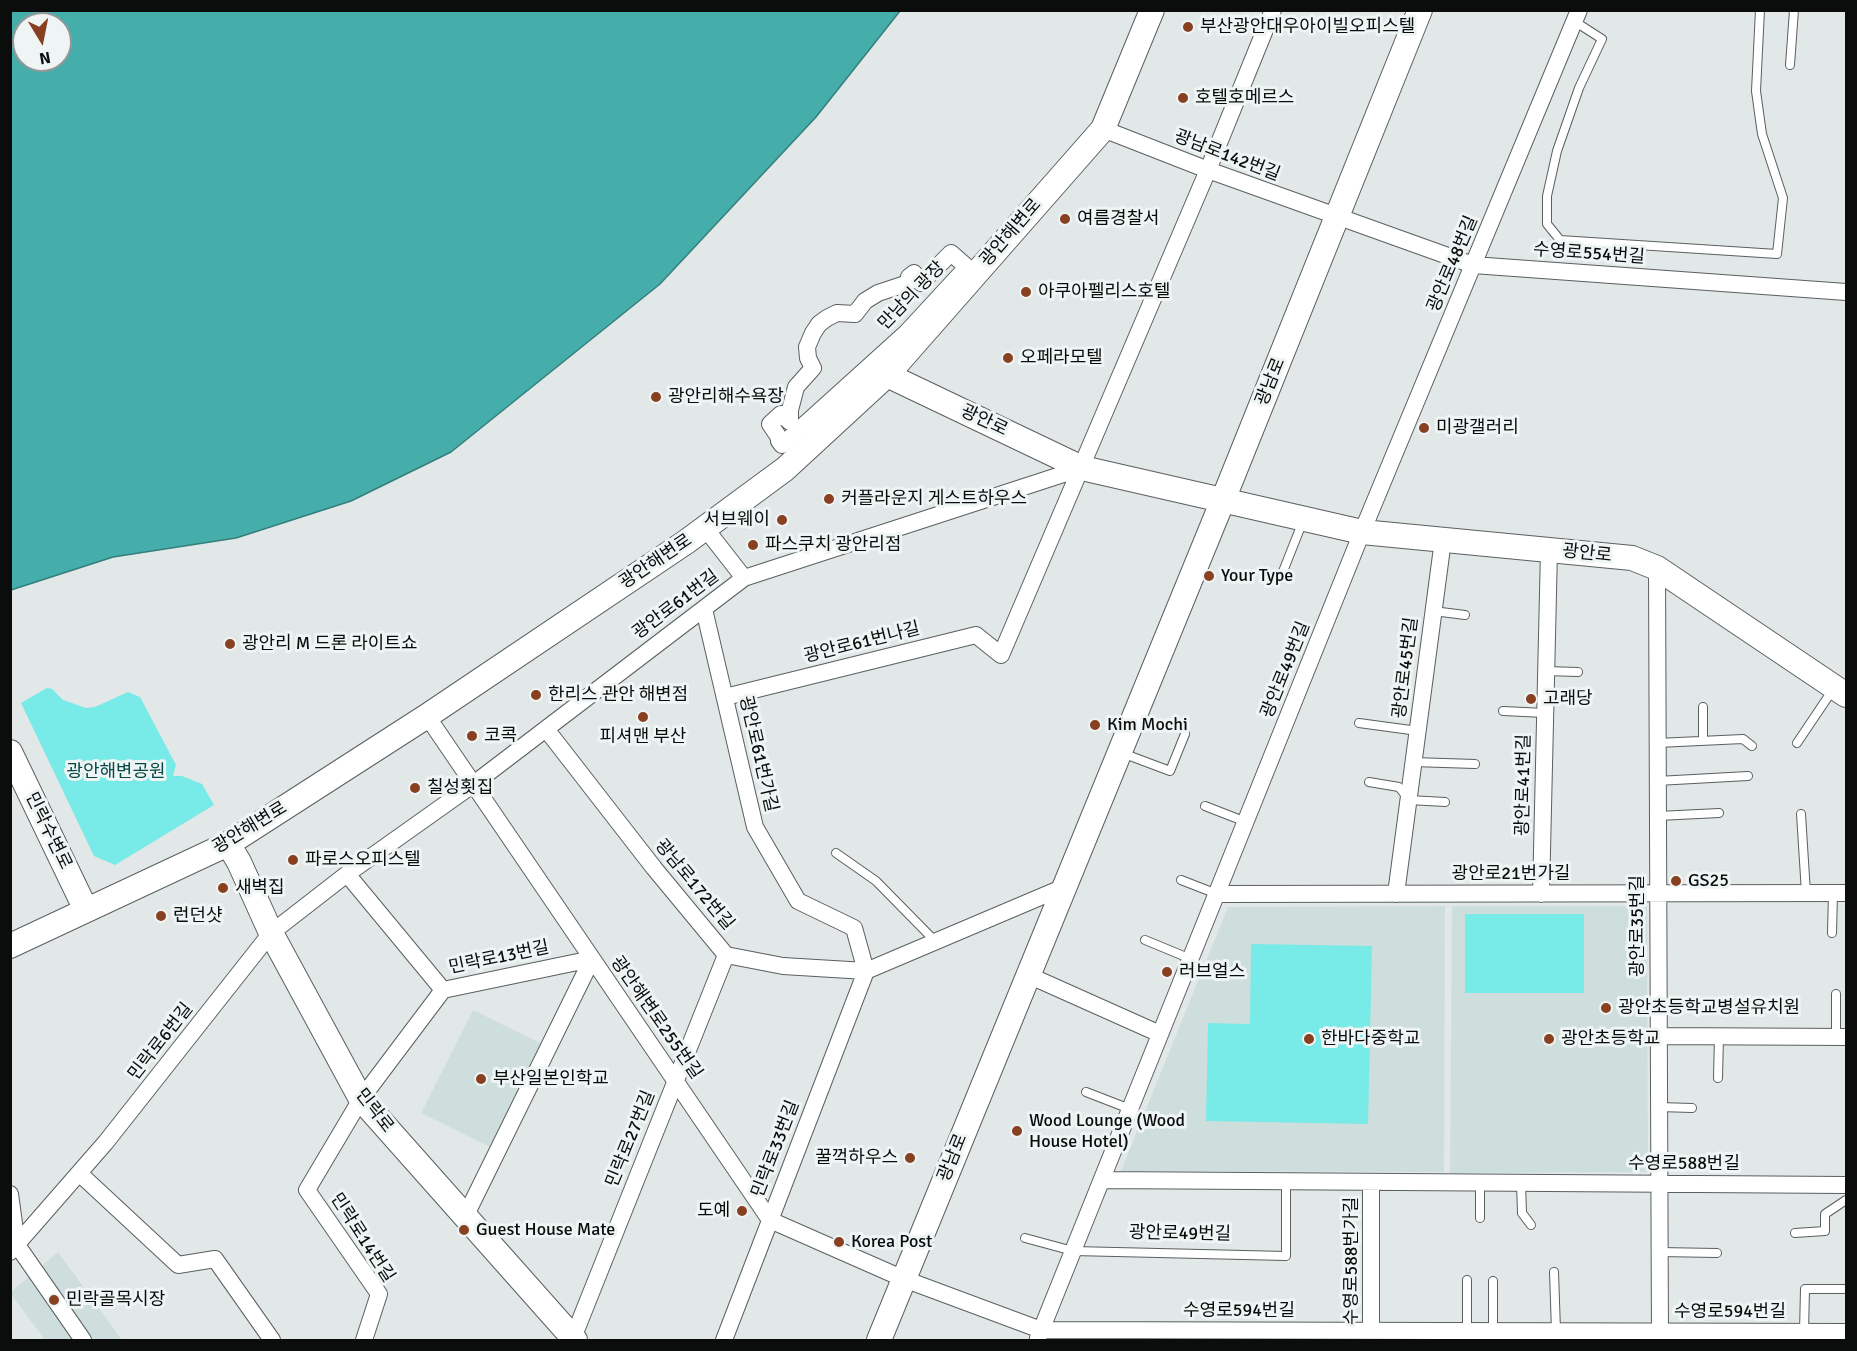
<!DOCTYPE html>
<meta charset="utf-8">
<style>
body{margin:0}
#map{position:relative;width:1857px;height:1351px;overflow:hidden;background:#e1e8e7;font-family:Signika,sans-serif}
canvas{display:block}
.frame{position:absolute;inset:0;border:12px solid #0b0d0d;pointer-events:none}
.north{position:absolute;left:12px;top:12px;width:60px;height:60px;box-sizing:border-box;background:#eef5f4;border:2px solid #939898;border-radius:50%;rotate:170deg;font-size:16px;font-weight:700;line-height:24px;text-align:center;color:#0b0d0d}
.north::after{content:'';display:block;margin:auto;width:21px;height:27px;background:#884021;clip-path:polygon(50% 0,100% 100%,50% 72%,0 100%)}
</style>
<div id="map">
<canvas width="1857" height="1351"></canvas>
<div class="frame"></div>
<div class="north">N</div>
</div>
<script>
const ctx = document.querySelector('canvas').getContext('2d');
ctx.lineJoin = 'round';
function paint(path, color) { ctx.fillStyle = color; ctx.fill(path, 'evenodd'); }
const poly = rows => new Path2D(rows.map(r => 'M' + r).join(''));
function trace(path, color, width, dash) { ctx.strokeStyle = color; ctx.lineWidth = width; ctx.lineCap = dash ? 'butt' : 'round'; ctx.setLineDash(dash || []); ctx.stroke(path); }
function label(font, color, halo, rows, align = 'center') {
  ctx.font = font + ' Signika,"Noto Sans KR",sans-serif'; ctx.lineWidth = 6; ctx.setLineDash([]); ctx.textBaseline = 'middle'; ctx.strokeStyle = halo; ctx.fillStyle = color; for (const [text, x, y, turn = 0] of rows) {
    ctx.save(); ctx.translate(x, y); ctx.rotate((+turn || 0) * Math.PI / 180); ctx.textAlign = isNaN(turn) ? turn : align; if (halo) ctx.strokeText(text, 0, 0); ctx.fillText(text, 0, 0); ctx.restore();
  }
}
paint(poly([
 [1445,906,1444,1172,1121,1171,1228,907],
 [1452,906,1647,906,1648,1172,1450,1173],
 [473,1010,542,1044,490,1147,421,1113],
 [58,1252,122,1340,45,1340,11,1294,11,1292]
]), '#cededd');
paint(poly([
 [47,688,52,689,63,700,86,708,95,707,128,692,140,697,176,765,173,776,182,776,202,784,214,805,115,865,94,856,21,703],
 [1465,914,1584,914,1584,993,1465,993],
 [1251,944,1372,946,1368,1124,1206,1121,1208,1023,1250,1024]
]), '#78eae7');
const water = poly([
 [10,11,11,10,900,11,816,117,660,284,451,452,351,501,236,538,113,557,11,590,10,11],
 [24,24,60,24,60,60,24,60,24,24]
]);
paint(water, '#45aeab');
trace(water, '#347e7c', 1.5);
const lane = poly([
 [1574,21,1602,39,1579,88,1557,151,1547,196,1547,224,1560,240,1777,254,1783,198,1762,134,1756,91,1760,10],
 [1790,65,1794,10],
 [1280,579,1303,521],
 [1433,611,1465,615],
 [1546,671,1578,672],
 [1703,707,1703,741],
 [1503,711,1545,713],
 [1359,723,1418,731],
 [1657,743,1743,739,1752,746],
 [1797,743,1834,688],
 [1122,753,1170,771,1185,734],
 [1413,762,1475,764],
 [1657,781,1748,776],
 [1369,782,1399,787,1409,800,1445,802],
 [1205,806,1246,822],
 [1801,814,1806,893],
 [1658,816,1719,813],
 [836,853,876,881,935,941],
 [1181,880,1217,894],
 [1832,933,1833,893],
 [1145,940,1191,959],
 [1836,1037,1836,994],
 [1718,1078,1719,1037],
 [1086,1092,1130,1109],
 [1659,1107,1692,1108],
 [1480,1183,1480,1218],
 [1521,1183,1522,1213,1531,1225],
 [1795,1233,1825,1231,1825,1214,1846,1200],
 [1025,1238,1073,1251,1286,1256,1286,1182],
 [1659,1252,1717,1253],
 [1554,1272,1556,1331],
 [1467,1280,1467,1331],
 [1493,1331,1493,1281],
 [1804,1332,1805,1289,1844,1289]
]);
const street = poly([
 [1103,129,1208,170,1473,265,1846,292],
 [951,253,967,267,906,333,782,445,779,441,780,439,770,424,781,414,790,422,790,410,796,387,813,368,808,358,807,347,813,333,819,324,827,318,837,313,855,314,865,301,878,293,905,284,912,280,909,277,914,273,921,283,951,253],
 [705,528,744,578],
 [1657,568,1660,1340],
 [704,609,755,827,798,901,854,928,866,971,724,1340],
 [725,697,976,635,1001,655,1208,170,1273,10],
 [427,716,770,1220,904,1279,1041,1330,1846,1332],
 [546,729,654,868,726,955,783,966,866,971,1064,887],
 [347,874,443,990],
 [1217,894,1846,893],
 [1396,894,1443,540],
 [1541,894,1549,550],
 [1028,975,1160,1034],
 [1658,1036,1846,1037],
 [79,1173,178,1265,215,1259,272,1340],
 [1102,1180,1846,1185],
 [1371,1182,1371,1340],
 [10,1194,17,1245,83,1340],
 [465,1217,592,959],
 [10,1252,106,1142,271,933,347,874,471,786,744,578,1082,468],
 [1038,1338,1362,532,1579,10],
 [364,1340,379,1294,307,1190,361,1099,443,990,592,959],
 [566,1340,573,1338,726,955]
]);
const secondary = poly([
 [887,375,1082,468,1362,532,1632,558,1657,568,1846,695],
 [10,752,86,910],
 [228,844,239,862,271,933,361,1099,575,1340],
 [10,946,228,844,427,716,686,542,785,469,887,375,1103,129,1152,10],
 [879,1340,1223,500,1420,10]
]);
trace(lane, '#5a5f5f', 10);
trace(street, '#5a5f5f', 18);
trace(secondary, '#5a5f5f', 26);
trace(lane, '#fff', 8);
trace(street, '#fff', 16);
trace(secondary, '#fff', 24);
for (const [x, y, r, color] of [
 [1188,27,6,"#884021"],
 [1183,98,6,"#884021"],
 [1065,219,6,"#884021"],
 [1026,292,6,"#884021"],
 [1008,358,6,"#884021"],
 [656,397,6,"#884021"],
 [1424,428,6,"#884021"],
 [829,499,6,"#884021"],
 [782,520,6,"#884021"],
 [753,545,6,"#884021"],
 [1209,576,6,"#884021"],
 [230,644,6,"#884021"],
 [536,695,6,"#884021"],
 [1531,699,6,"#884021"],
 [643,717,6,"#884021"],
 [1095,725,6,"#884021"],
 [472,736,6,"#884021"],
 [415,788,6,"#884021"],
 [293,860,6,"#884021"],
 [1676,881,6,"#884021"],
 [223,888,6,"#884021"],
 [161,916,6,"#884021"],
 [1167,972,6,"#884021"],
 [1606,1008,6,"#884021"],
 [1309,1039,6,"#884021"],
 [1549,1039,6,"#884021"],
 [481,1079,6,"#884021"],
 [1017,1131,6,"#884021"],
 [910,1158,6,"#884021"],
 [742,1211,6,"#884021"],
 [464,1230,6,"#884021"],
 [839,1242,6,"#884021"],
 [54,1300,6,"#884021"]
]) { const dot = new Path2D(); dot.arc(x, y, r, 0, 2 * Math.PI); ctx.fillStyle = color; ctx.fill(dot); trace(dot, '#eef5f4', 2); }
label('18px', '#0b0d0d', '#eef5f4', [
 ["부산광안대우아이빌오피스텔",1200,27],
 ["호텔호메르스",1195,98],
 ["여름경찰서",1077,219],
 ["아쿠아펠리스호텔",1038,292],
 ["오페라모텔",1020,358],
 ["광안리해수욕장",668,397],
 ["미광갤러리",1436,428],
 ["커플라운지 게스트하우스",841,499],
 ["서브웨이",770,520,"right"],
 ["파스쿠치 광안리점",765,545],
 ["Your Type",1221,576],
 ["광안리 M 드론 라이트쇼",242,644],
 ["한리스 관안 해변점",548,695],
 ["고래당",1543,699],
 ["Kim Mochi",1107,725],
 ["코콕",484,736],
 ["피셔맨 부산",643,737,"center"],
 ["칠성횟집",427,788],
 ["파로스오피스텔",305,860],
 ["GS25",1688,881],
 ["새벽집",235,888],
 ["런던샷",173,916],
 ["러브얼스",1179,972],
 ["광안초등학교병설유치원",1618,1008],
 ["한바다중학교",1321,1039],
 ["광안초등학교",1561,1039],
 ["부산일본인학교",493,1079],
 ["Wood Lounge (Wood",1029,1121],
 ["House Hotel)",1029,1142],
 ["꿀꺽하우스",898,1158,"right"],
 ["도예",730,1211,"right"],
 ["Guest House Mate",476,1230],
 ["Korea Post",851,1242],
 ["민락골목시장",66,1300]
], 'left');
label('18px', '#0b0d0d', '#eef5f4', [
 ["광남로142번길",1227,156,21],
 ["광안해변로",1011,233,-49],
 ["수영로554번길",1589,254,4],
 ["광안로48번길",1453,264,-67],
 ["만남의 광장",912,296,-46],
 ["광남로",1271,382,-68],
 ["광안로",984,421,25],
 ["광안로",1587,554,6],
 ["광안해변로",656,562,-34],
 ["광안로61번길",676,605,-37],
 ["광안로61번나길",862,643,-14],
 ["광안로45번길",1406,668,-83],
 ["광안로49번길",1286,670,-68],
 ["광안로61번가길",758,754,77],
 ["광안로41번길",1524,785,-89],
 ["광안해변로",250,828,-31],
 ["민락수변로",48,831,64],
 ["광안로21번가길",1511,874],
 ["광남로172번길",694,885,50],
 ["광안로35번길",1638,926,-90],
 ["민락로13번길",499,958,-12],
 ["광안해변로255번길",656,1018,55],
 ["민락로6번길",161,1042,-52],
 ["민락로",374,1111,52],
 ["민락로27번길",631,1139,-68],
 ["민락로33번길",776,1149,-69],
 ["광남로",953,1158,-68],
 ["수영로588번길",1684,1164],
 ["광안로49번길",1180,1234,1],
 ["민락로14번길",362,1238,57],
 ["수영로588번가길",1352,1261,-90],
 ["수영로594번길",1239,1311],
 ["수영로594번길",1730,1312]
]);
label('18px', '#064846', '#eef5f4', [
 ["광안해변공원",116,772]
]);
</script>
